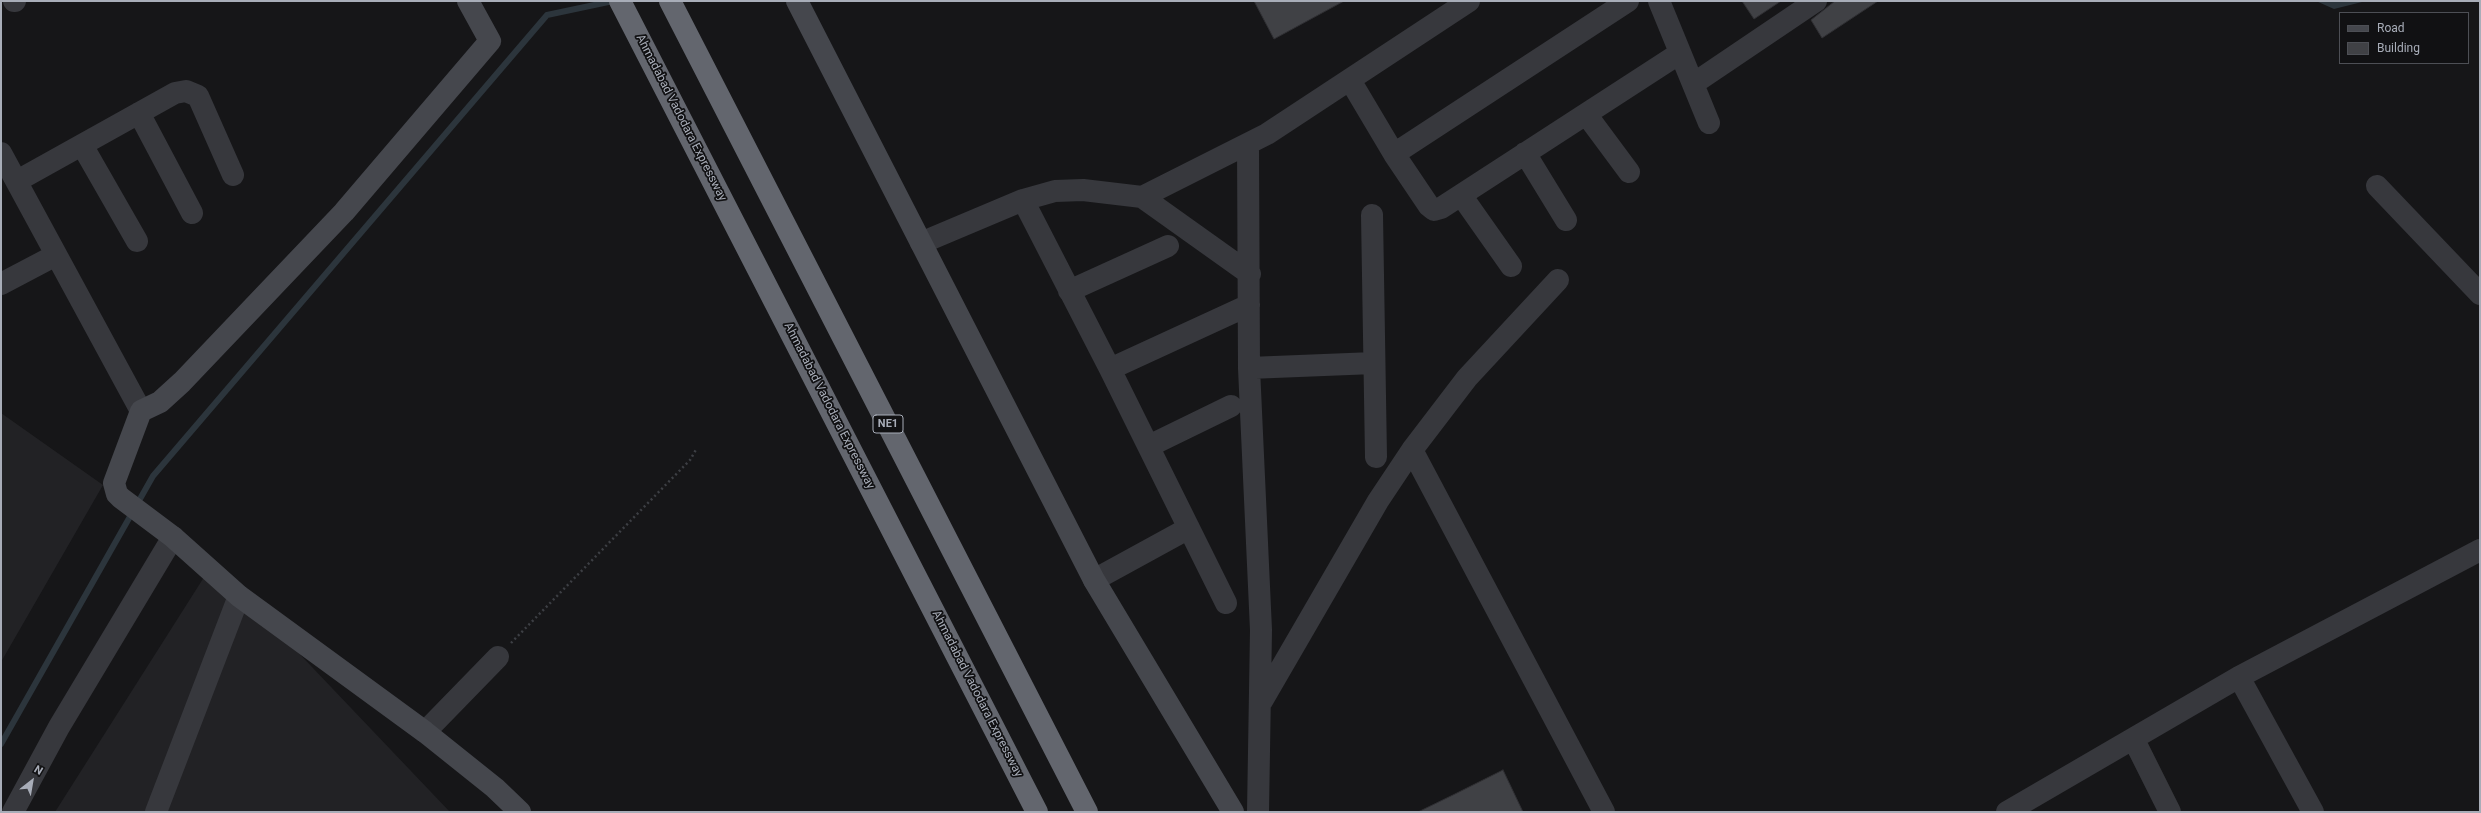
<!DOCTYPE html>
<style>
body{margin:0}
#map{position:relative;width:2481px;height:813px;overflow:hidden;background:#161618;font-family:Roboto,sans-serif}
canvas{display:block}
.frame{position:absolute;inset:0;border:2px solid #a8adb8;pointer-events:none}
.legend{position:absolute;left:2339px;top:12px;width:130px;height:52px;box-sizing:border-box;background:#111113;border:1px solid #4d4f55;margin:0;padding:5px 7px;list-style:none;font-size:12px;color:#a8adb8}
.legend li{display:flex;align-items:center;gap:8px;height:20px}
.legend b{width:20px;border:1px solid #4d4f55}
.north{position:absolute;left:12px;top:761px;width:40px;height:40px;-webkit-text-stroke:3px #111113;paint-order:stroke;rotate:31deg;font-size:11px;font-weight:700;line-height:16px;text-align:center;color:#a8adb8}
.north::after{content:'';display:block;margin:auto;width:14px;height:18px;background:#a8adb8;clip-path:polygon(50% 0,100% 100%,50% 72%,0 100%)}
</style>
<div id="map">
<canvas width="2481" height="813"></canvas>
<div class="frame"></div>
<ul class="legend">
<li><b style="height:5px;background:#45474d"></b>Road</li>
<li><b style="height:11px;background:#404145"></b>Building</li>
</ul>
<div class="north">N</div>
</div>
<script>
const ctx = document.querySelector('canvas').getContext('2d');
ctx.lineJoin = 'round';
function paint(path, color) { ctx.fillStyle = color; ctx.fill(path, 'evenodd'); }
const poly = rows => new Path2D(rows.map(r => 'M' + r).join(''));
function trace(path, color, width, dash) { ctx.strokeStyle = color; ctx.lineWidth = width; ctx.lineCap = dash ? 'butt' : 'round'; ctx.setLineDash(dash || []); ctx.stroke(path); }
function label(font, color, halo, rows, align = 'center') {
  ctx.font = font + ' Roboto,sans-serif'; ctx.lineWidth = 3.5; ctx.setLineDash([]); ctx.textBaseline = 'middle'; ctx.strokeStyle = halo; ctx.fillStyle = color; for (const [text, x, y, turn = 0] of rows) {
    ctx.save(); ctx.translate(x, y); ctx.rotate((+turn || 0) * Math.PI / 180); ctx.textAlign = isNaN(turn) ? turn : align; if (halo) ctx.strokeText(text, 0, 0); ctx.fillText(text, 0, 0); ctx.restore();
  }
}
paint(poly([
 [1,413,103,485,1,662],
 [213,563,450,812,55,812]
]), '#222225');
paint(poly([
 [2316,1,2366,1,2334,9]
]), '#2c353c');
trace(poly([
 [1,744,153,476,547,15,613,1]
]), '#2c353c', 6);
const building = poly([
 [1254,1,1344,1,1274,39,1254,1],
 [1742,1,1781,1,1754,19,1742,1],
 [1835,1,1878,1,1822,38,1811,20,1835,1],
 [1503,770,1523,812,1418,812,1455,794,1503,770]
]);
paint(building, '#404145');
trace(building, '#303034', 1);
trace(poly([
 [511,643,690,460,697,448]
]), '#3d3f44', 2.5, [2, 3]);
trace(poly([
 [14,1,15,1],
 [1659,1,1709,123],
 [1350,80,1394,154,1628,1],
 [1693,84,1816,1],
 [139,113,192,213],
 [1586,114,1629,172],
 [82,145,137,241],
 [1248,145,1249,368,1261,630,1258,812],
 [1,153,141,411],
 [1525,153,1566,220],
 [1394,154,1429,206,1434,210,1441,208,1680,53],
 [17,181,175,93,186,91,198,96,233,175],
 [2377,186,2480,294],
 [1461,195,1511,266],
 [1142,197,1250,274],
 [1023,200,1110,369,1226,603],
 [1372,215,1376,457],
 [921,243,1023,200,1055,191,1083,190,1142,197,1267,134,1469,1],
 [1,284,56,255],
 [1069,291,1168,246],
 [1249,368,1374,363],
 [1110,369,1249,305],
 [1149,446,1231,406],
 [1412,450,1604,812],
 [1094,580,1189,528],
 [2239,677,2313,812],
 [1262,701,1378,501,1412,450,1467,378,1558,280],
 [425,732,498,657],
 [2134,740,2170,812],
 [13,812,59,727,173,537],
 [156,812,239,596],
 [2007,812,2239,677,2480,550]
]), '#37383d', 22);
trace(poly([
 [468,1,490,41,344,212,182,382,160,402,141,411,114,483,117,494,121,498,173,537,239,596,425,732,495,788,520,812],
 [797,1,1094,580,1233,812]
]), '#45474d', 22);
trace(poly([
 [620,1,1037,812],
 [670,1,1087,812]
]), '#63666e', 22);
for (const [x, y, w] of [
 [888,424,30]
]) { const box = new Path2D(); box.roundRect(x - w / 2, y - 9, w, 18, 3); ctx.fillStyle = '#111113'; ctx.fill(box); trace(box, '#a8adb8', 1); }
label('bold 11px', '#a8adb8', null, [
 ["NE1",888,424]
]);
label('12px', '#a8adb8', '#111113', [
 ["Ahmadabad Vadodara Expressway",681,118,63],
 ["Ahmadabad Vadodara Expressway",829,406,63],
 ["Ahmadabad Vadodara Expressway",977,694,63]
]);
</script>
